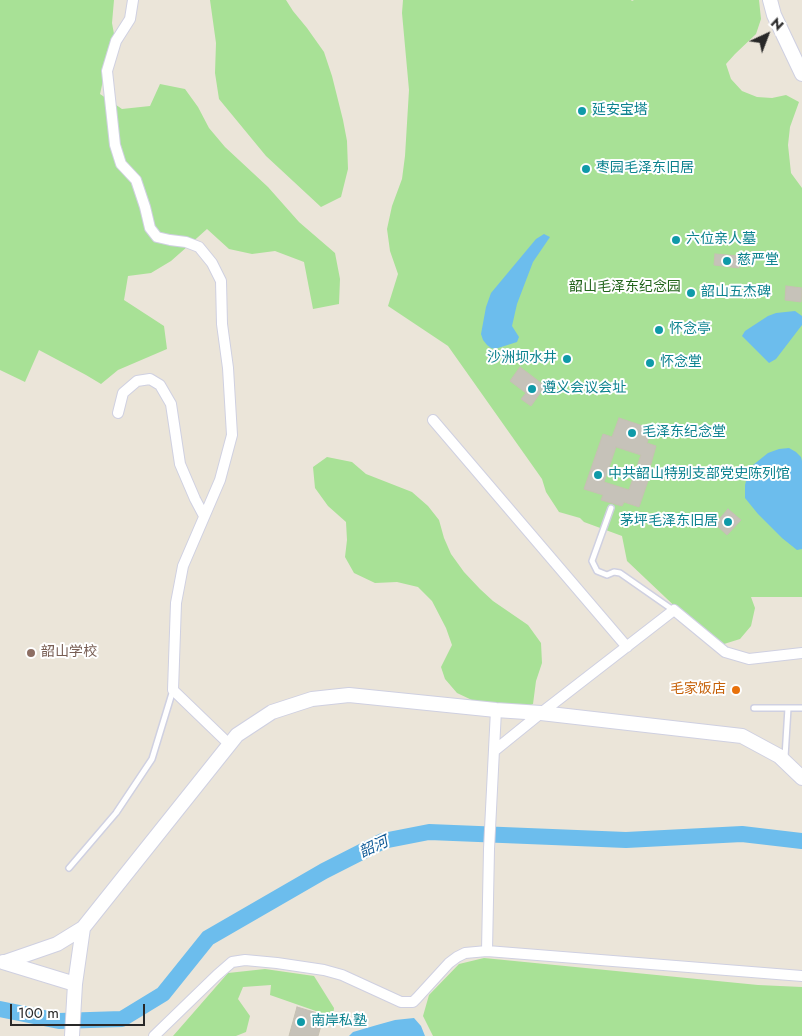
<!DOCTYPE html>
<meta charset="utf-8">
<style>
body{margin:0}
#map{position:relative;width:802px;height:1036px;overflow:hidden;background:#ebe5d9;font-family:Jost,sans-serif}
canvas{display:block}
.north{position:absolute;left:742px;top:10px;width:50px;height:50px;-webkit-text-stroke:4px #fff;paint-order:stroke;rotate:43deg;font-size:14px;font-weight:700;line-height:20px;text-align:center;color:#282828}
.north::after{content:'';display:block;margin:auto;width:18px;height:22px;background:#282828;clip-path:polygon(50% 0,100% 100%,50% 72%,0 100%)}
.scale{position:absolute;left:10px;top:1004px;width:135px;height:22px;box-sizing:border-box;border:2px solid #282828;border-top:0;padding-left:6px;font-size:15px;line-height:18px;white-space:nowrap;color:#282828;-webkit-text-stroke:4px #fff;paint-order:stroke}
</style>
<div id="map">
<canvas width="802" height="1036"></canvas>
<div class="north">N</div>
<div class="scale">100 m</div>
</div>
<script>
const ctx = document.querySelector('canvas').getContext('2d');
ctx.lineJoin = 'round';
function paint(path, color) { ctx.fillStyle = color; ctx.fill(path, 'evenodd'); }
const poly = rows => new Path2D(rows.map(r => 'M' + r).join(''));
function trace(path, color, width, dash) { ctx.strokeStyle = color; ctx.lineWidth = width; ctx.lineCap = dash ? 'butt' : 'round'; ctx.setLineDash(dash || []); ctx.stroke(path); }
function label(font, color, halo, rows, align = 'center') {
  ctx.font = font + ' Jost,"Noto Sans SC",sans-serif'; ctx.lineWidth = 4; ctx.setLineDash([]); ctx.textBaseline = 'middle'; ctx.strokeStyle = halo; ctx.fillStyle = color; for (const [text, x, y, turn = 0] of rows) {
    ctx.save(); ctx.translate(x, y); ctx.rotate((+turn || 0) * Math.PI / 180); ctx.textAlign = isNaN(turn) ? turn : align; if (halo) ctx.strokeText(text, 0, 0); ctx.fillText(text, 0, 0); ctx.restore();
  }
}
paint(poly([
 [0,0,114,0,112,23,116,45,106,67,100,94,122,109,150,106,160,84,185,89,198,107,209,128,225,147,268,187,299,222,335,253,340,279,339,304,313,309,304,262,275,251,252,254,229,249,207,229,188,246,171,261,151,273,128,276,124,300,164,326,167,349,118,370,101,384,86,375,39,350,25,382,0,370],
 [210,0,286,0,293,11,307,28,324,52,332,76,343,120,347,141,348,169,341,197,321,207,266,156,219,99,215,73,216,43],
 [403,0,631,0,632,1,634,0,759,0,761,19,756,34,735,54,726,64,731,79,742,91,757,97,772,98,786,95,799,102,790,127,788,145,791,173,802,188,802,597,751,597,755,608,751,626,740,639,724,644,702,631,684,615,627,561,622,536,584,522,580,518,559,512,546,492,542,479,448,346,388,306,398,274,390,251,387,229,392,206,402,179,405,156,409,90,402,13],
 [327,457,352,462,366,474,412,492,428,506,439,520,444,538,451,554,464,572,480,589,493,601,528,625,541,643,542,663,536,681,533,704,525,708,474,701,457,693,445,679,441,667,452,645,446,628,432,601,418,587,397,582,375,583,354,573,345,557,347,540,346,522,328,506,315,488,313,467],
 [484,958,758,985,802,987,802,1036,433,1036,423,1016,429,995,459,964],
 [265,969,314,976,334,1008,333,1017,270,995,271,985,243,987,238,999,250,1016,246,1032,236,1036,173,1036,228,973]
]), '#a8e196');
paint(poly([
 [544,234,550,237,533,262,517,304,512,326,519,337,517,342,495,349,491,348,487,345,483,340,481,334,486,307,491,293,536,239],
 [795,311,802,316,802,325,776,359,769,363,742,336,745,331,768,316,776,313],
 [789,448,796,452,801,457,802,461,802,549,797,550,782,538,758,514,745,498,745,485,748,473,753,465,768,453,779,449],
 [414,1018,421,1026,425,1036,349,1036,353,1032,377,1025,395,1020]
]), '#6cbded');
trace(poly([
 [0,1009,59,1021,122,1019,163,994,208,938,324,871,383,841,429,832,626,840,742,834,802,841]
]), '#6cbded', 16);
const building = poly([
 [715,254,740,256,739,268,714,265,715,254],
 [786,286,802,288,801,302,785,300,786,286],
 [520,367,545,386,531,406,521,399,526,393,510,381,520,367],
 [619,418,652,429,647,443,656,446,650,467,652,469,639,507,624,502,622,506,601,500,603,495,584,489,603,434,612,437,619,418],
 [616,447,641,455,629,490,604,482,616,447],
 [728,509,741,520,727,535,715,524,728,509],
 [297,1007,324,1015,318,1036,289,1036,297,1007]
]);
paint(building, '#c6c2b9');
trace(building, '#c6c1b3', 1);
const service = poly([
 [611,508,592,561,597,571,607,575,614,572,620,573,673,610],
 [754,708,802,708],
 [785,757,788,708],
 [69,868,116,813,152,759,173,690]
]);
const minor = poly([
 [133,0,130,19,116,41,107,71,115,145,121,164,136,180,145,207,150,228,157,237,170,240,186,242,199,247,212,263,221,281,222,324,228,368,232,435,220,480,183,566,176,603,173,690,229,744],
 [118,413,123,393,137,381,150,379,160,385,171,404,180,464,195,499,204,516],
 [433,420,627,647],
 [494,751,541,713,674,610,725,652,749,659,802,653],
 [487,951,489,849,496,710],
 [154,1036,217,975,232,962,245,960,277,963,324,970,342,975,401,1002,413,1002,417,998,449,963,457,957,465,953,487,951,802,976]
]);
const secondary = poly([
 [770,0,774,15,802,74],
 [3,962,75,984],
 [5,962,57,944,83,928],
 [72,1036,75,984,83,928,237,735,272,712,312,699,349,695,496,710,541,713,742,736,779,756,802,778]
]);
trace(service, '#cfd0e1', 8);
trace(minor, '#cfd0e1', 12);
trace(secondary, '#cfd0e1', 16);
trace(service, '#fff', 5);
trace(minor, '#fff', 10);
trace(secondary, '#fff', 14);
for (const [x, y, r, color] of [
 [582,111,5,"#0f9aa8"],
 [586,169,5,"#0f9aa8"],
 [676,240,5,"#0f9aa8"],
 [727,261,5,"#0f9aa8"],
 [691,293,5,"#0f9aa8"],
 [659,330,5,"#0f9aa8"],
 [567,359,5,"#0f9aa8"],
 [650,363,5,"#0f9aa8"],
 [532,389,5,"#0f9aa8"],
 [632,433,5,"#0f9aa8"],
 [598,475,5,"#0f9aa8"],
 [728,522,5,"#0f9aa8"],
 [31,653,5,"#8d6e63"],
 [736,690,5,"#e8710a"],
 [301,1022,5,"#0f9aa8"]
]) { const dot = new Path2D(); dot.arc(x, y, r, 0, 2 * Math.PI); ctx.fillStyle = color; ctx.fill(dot); trace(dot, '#fff', 2); }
label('14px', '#0d838f', '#fff', [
 ["延安宝塔",592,111],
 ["枣园毛泽东旧居",596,169],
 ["六位亲人墓",686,240],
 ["慈严堂",737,261],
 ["韶山五杰碑",701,293],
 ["怀念亭",669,330],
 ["沙洲坝水井",557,359,"right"],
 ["怀念堂",660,363],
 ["遵义会议会址",542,389],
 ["毛泽东纪念堂",642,433],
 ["中共韶山特别支部党史陈列馆",608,475],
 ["茅坪毛泽东旧居",718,522,"right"],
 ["南岸私塾",311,1022]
], 'left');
label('14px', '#21631a', '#fff', [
 ["韶山毛泽东纪念园",625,288]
]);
label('14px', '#785e54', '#fff', [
 ["韶山学校",41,653]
], 'left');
label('14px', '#c56008', '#fff', [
 ["毛家饭店",726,690]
], 'right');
label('italic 15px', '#0e5996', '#fff', [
 ["韶河",374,848,-25]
]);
</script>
